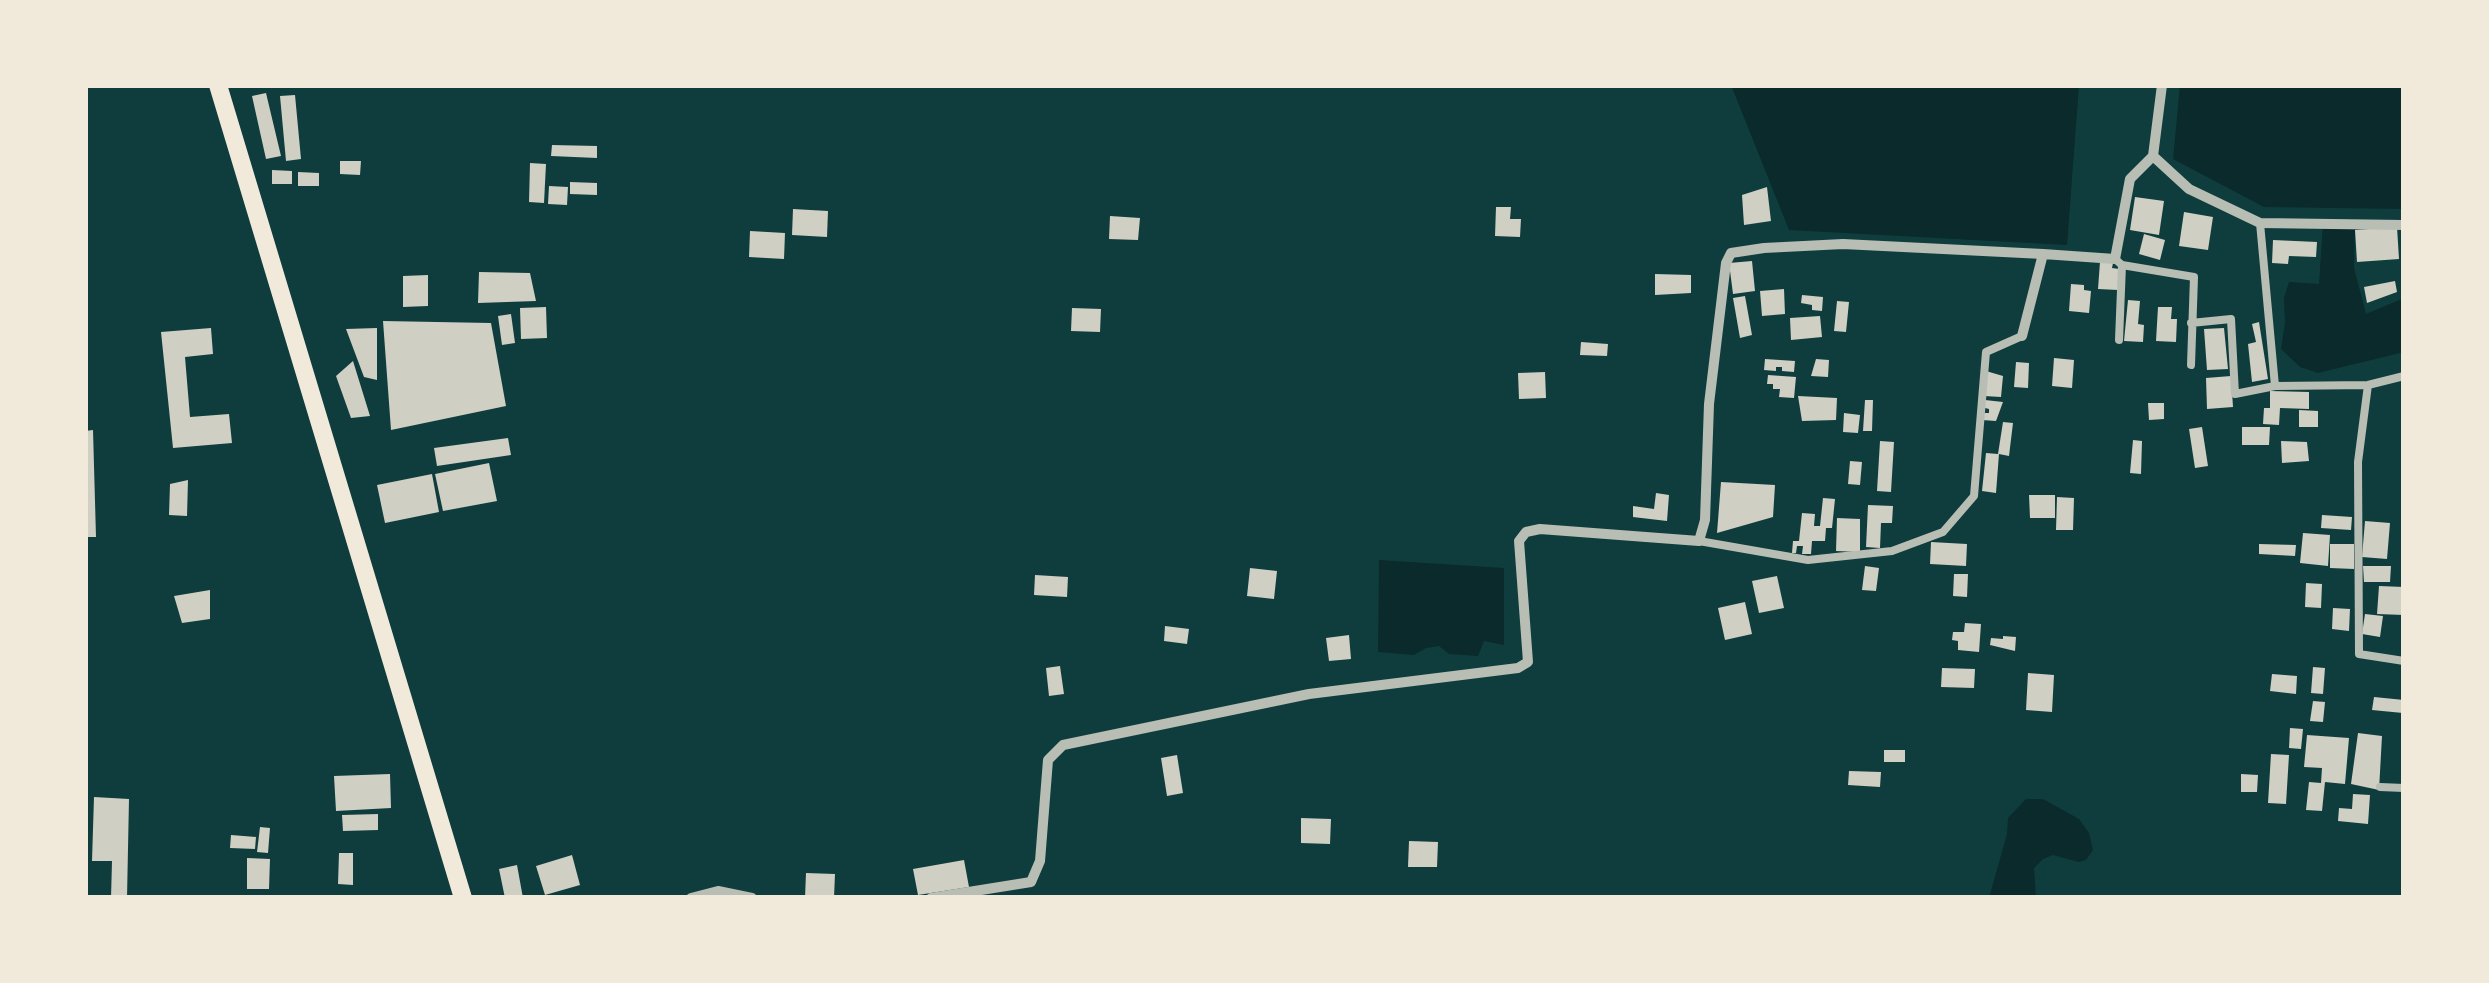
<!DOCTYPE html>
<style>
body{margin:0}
#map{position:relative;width:2489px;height:983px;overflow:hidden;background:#0f3d3e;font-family:"Noto Sans",sans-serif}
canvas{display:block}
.frame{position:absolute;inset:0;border:88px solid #f1e9da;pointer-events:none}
</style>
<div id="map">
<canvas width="2489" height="983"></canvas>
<div class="frame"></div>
</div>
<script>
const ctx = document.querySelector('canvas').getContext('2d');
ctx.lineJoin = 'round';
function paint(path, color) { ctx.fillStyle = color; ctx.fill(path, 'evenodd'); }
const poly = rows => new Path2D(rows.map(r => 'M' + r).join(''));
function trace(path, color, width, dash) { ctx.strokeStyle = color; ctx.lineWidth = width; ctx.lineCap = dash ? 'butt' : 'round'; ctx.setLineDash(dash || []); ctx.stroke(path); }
paint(poly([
 [1731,85,2079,85,2067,245,1789,230],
 [2180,85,2404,85,2404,209,2264,207,2173,159],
 [2323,224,2355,224,2354,268,2366,314,2404,298,2404,352,2318,373,2300,367,2281,349,2285,322,2284,298,2289,282,2319,284],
 [1379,560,1504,568,1504,645,1484,641,1478,656,1449,654,1439,646,1426,648,1414,655,1378,652],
 [2026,799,2043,799,2079,819,2089,833,2093,850,2086,860,2079,862,2053,855,2043,859,2034,868,2036,898,1989,898,2007,834,2008,818]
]), '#0a2a2b');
paint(poly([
 [266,93,281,156,266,159,252,96],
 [295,95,301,159,286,161,280,96],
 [552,145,597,146,597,158,551,156],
 [340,161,361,161,360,175,340,174],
 [530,163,546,164,544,203,529,202],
 [272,170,292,171,292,184,272,184],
 [298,172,319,173,319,186,298,186],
 [570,182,597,183,597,195,570,194],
 [549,186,568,187,567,205,548,204],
 [1767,187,1771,221,1744,225,1742,195],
 [2135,197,2164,201,2159,235,2130,230],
 [1496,207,1511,207,1510,219,1521,219,1520,237,1495,236],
 [793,209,828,211,827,237,792,235],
 [2184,212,2213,217,2208,250,2179,246],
 [1110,216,1140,218,1138,240,1109,239],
 [2397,227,2399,259,2357,262,2355,230],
 [750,231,785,233,784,259,749,257],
 [2144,234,2165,240,2160,260,2139,254],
 [2273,240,2317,242,2316,257,2289,256,2288,264,2272,263],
 [1752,261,1755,291,1733,294,1729,263],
 [2100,262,2113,263,2112,268,2119,269,2118,290,2098,289],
 [479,272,530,273,536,301,478,303],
 [1655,274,1691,275,1691,293,1655,295],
 [428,275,428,306,403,307,403,276],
 [2395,281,2397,292,2367,303,2364,287],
 [2071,284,2084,285,2084,290,2091,291,2089,313,2069,311],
 [1784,289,1785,314,1762,316,1760,291],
 [1802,295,1823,297,1822,311,1812,310,1812,305,1801,303],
 [1745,296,1752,335,1740,338,1733,298],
 [2128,300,2140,301,2138,324,2144,325,2143,342,2124,341],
 [1837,301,1849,302,1846,332,1834,331],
 [546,307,547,338,521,339,520,308],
 [2158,307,2172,307,2171,319,2177,319,2176,342,2156,341],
 [1072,308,1101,309,1100,332,1071,331],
 [511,314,515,343,502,345,498,316],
 [1820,316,1822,337,1791,340,1790,318],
 [383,321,491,323,506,406,391,430],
 [2259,322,2268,379,2252,382,2248,344,2256,342,2252,324],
 [211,328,213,354,185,357,190,417,229,414,232,443,173,448,161,332],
 [377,328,377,380,364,377,346,329],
 [2224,328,2228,369,2207,370,2204,329],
 [1581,342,1608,344,1607,356,1580,355],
 [2054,358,2074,360,2072,388,2052,386],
 [1765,359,1795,361,1794,372,1782,371,1782,367,1776,367,1776,371,1764,370],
 [1816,359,1829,360,1828,377,1811,376],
 [353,361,370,416,351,418,336,376],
 [2016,362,2029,363,2028,388,2014,387],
 [1986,371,2003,376,2001,397,1984,396],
 [1545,372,1546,398,1519,399,1518,373],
 [1768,375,1796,377,1794,398,1779,397,1780,389,1773,389,1773,384,1767,384],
 [2231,376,2233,407,2207,409,2206,378],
 [2270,391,2309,392,2309,409,2280,408,2279,425,2263,424,2264,408,2270,408],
 [1798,396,1837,398,1836,420,1802,421],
 [1865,400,1873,400,1872,431,1863,431],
 [1985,400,2003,402,1996,421,1982,420,1982,413,1989,413,1989,409,1985,408],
 [2148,403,2164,403,2164,419,2149,420],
 [2299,410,2318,411,2318,427,2299,427],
 [1844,413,1860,415,1858,433,1843,432],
 [2003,422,2013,423,2009,456,1999,454,1996,493,1982,491,1986,453,1998,454],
 [2202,427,2208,466,2195,468,2189,429],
 [2242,427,2270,427,2269,445,2242,445],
 [93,430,96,537,85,537,85,431],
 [508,438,511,455,437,466,434,448],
 [2133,440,2142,441,2141,474,2130,473],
 [1880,441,1894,442,1891,492,1877,491],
 [2281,441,2307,442,2309,461,2282,463],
 [1850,461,1862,462,1860,485,1848,484],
 [489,463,497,501,443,511,435,474],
 [432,474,439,512,385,523,377,485],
 [188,480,187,516,169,515,170,484],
 [1721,482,1775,485,1773,517,1717,533],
 [1656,493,1669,495,1667,521,1633,517,1633,506,1654,509],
 [2029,495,2055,495,2055,518,2030,518],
 [2057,497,2074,498,2073,530,2056,530],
 [1823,498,1835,499,1832,528,1826,528,1825,541,1812,541,1811,554,1802,554,1803,546,1797,546,1796,553,1792,553,1793,541,1799,541,1802,513,1815,514,1814,526,1820,526],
 [1868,505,1893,506,1892,523,1881,523,1880,548,1866,547],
 [2322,515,2352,517,2351,530,2321,528],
 [1837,518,1860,519,1860,552,1836,551],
 [2365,521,2390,523,2387,559,2362,557],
 [2303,533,2330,535,2328,566,2300,563],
 [1931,542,1967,544,1966,566,1930,564],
 [2259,544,2296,545,2295,556,2259,554],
 [2330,544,2354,544,2354,569,2330,568],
 [1865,566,1879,568,1876,591,1862,590],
 [2363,566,2391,566,2390,582,2364,582],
 [1250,568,1277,571,1274,599,1247,596],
 [1954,574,1968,574,1967,597,1953,596],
 [1035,575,1068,577,1067,597,1034,595],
 [1777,576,1784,608,1759,613,1752,581],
 [2306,583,2322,584,2321,608,2305,607],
 [2379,586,2404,587,2404,615,2377,614],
 [210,590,210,619,182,623,174,596],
 [1745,602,1752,634,1725,640,1718,608],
 [2333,608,2350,609,2349,631,2332,629],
 [2365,614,2383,616,2380,637,2362,634],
 [1965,623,1981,624,1979,652,1958,650,1958,641,1952,640,1953,632,1964,632],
 [1165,626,1189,629,1187,644,1164,641],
 [1349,635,1351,659,1329,661,1326,638],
 [2003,636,2016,637,2015,651,1990,645,1991,638,2003,639],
 [1060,666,1064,694,1049,696,1046,668],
 [2313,667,2325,668,2323,694,2311,693],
 [1942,668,1975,669,1974,688,1941,687],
 [2028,673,2054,675,2052,712,2026,710],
 [2272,674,2297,676,2296,694,2270,691],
 [2374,697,2404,700,2403,713,2372,710],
 [2313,701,2325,702,2323,722,2310,721],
 [2290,728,2303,729,2301,749,2289,748],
 [2358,733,2382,736,2379,790,2351,784],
 [2307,735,2349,738,2345,784,2325,782,2322,811,2306,810,2309,782,2321,783,2322,768,2304,767],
 [1884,750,1905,750,1905,762,1884,762],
 [2271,754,2289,755,2286,804,2268,803],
 [1177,755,1183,793,1167,796,1161,758],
 [1849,771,1881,772,1880,787,1848,785],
 [390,774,391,808,336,811,334,776],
 [2241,774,2258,775,2257,792,2241,792],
 [2353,794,2370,795,2368,824,2338,821,2339,808,2352,809],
 [94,797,129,799,127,898,111,898,112,861,92,861],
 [378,814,378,830,343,831,342,815],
 [1301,818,1331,819,1330,844,1301,843],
 [260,827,270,828,268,853,257,852],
 [231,835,256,837,255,849,230,848],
 [1409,841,1438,842,1437,867,1408,867],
 [339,853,353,853,353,885,338,884],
 [572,855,580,885,545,895,536,866],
 [247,858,270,859,269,889,247,889],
 [964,860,969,887,918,895,913,869],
 [517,865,523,898,505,898,499,869],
 [806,873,835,874,834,898,805,898]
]), '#cfcfc3');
trace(poly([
 [2260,223,2275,386],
 [2115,259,2122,265,2194,277,2191,365],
 [2191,323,2231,319,2235,394,2275,386,2368,385,2404,376],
 [2119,340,2122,265],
 [2368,385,2358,462,2359,654,2404,661],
 [1699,541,1808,560,1892,551,1943,532,1974,496,1986,352,2022,336],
 [2380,787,2404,788]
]), '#b8beb3', 8);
trace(poly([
 [2153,156,2189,189,2260,223,2404,225],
 [2153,156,2162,85],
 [2022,336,2043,254,2115,259,2130,179,2153,156],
 [691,898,718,891,752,898],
 [931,898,1031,882,1040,861,1048,760,1063,745,1309,694,1518,668,1528,662,1519,541,1526,532,1540,529,1699,541,1705,520,1709,404,1726,263,1731,253,1764,248,1843,244,2043,254]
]), '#b8beb3', 10);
trace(poly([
 [218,85,463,898]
]), '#f1e9da', 18);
</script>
